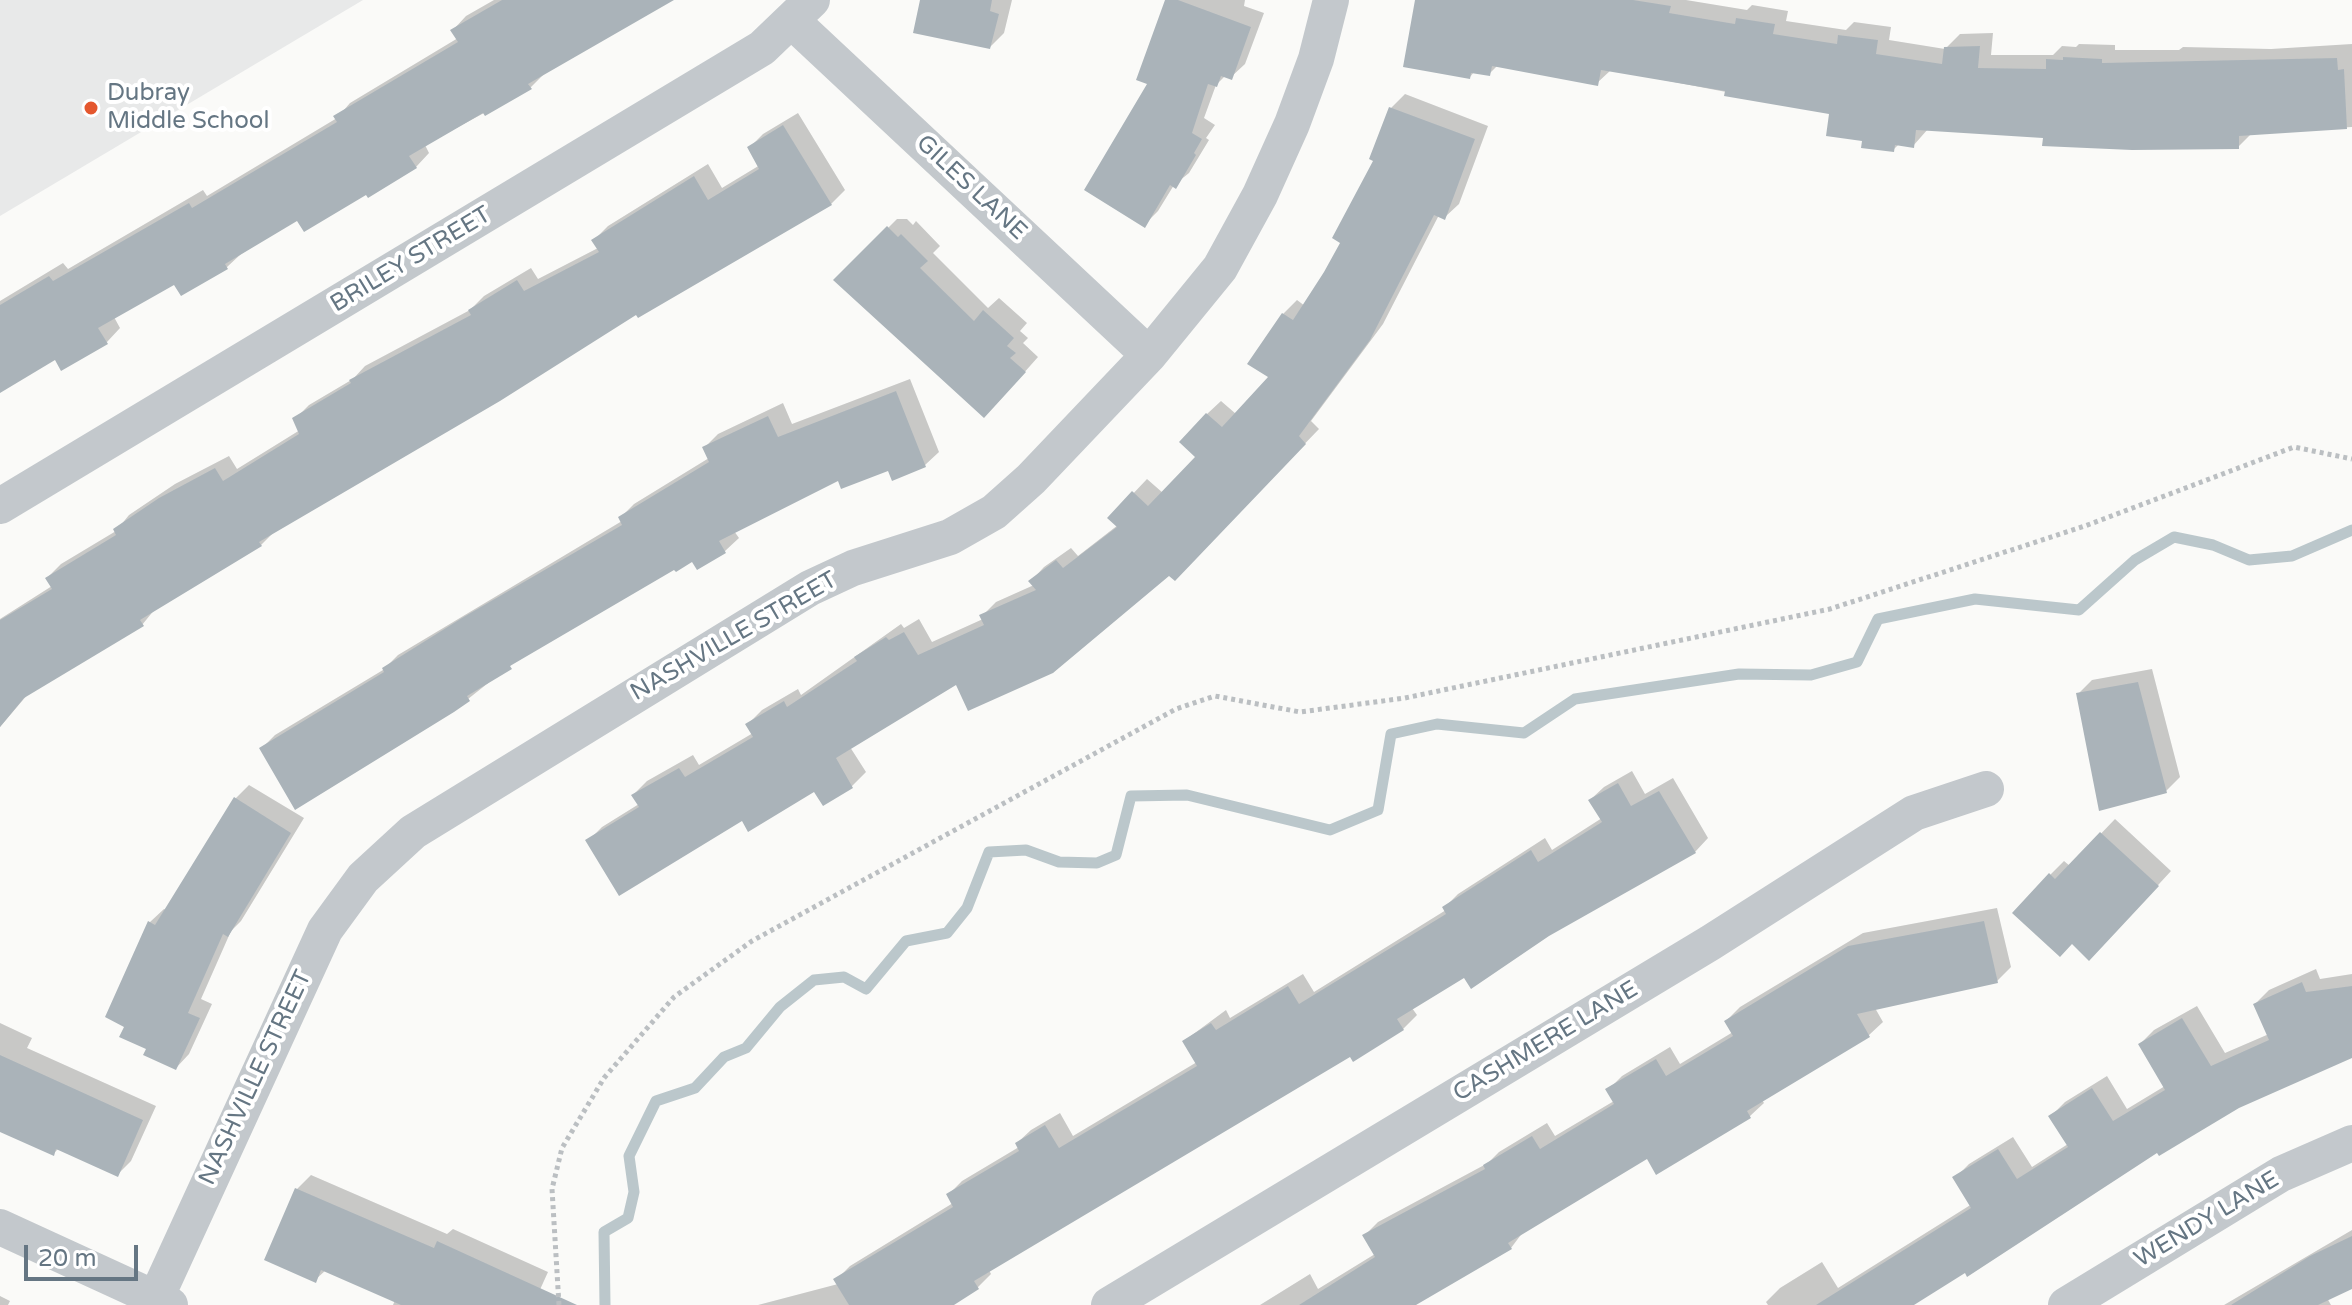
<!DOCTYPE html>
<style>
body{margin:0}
#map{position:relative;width:2352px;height:1305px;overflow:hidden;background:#fafaf8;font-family:"Varela Round",sans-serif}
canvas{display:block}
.scale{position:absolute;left:24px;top:1245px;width:114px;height:36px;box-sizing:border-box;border:4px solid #657683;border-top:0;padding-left:10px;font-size:24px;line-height:28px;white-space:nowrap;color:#657683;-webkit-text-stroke:6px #fff;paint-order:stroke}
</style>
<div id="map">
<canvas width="2352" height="1305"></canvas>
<div class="scale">20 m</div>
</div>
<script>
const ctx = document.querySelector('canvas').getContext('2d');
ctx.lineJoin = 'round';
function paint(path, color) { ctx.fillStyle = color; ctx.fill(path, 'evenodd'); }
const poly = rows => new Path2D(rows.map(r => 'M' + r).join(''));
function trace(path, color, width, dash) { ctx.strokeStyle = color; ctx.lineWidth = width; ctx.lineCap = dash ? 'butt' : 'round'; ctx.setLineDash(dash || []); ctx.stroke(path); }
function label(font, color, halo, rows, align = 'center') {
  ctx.font = font + ' "Varela Round",sans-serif'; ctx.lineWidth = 8; ctx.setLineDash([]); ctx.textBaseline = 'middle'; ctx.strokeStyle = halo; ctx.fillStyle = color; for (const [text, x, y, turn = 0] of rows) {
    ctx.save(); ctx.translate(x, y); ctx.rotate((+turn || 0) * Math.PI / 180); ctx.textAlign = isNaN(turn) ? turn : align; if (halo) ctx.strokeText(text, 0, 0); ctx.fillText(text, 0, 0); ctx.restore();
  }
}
paint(poly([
 [0,0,363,0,0,216]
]), '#e8e9e9');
paint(poly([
 [494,0,669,0,544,74,530,88,425,145,429,153,416,167,367,192,298,218,241,254,227,267,175,282,114,317,120,328,107,342,56,357,0,391,0,301,63,263,68,269,203,190,207,196,337,118,350,103,458,38,453,30,466,16],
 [922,0,1012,0,1004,33,990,47],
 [1167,0,1245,0,1244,6,1264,13,1245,64,1231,77,1226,75,1216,85,1204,118,1215,125,1206,138,1209,140,1189,173,1174,185,1158,211,1144,225,1150,83],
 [1417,0,1686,0,1747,10,1752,5,1788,11,1786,21,1846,30,1854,22,1891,27,1889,40,1945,49,1960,34,1993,33,1991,55,2053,55,2062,46,2076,47,2079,44,2115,45,2115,50,2179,50,2183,47,2271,49,2352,44,2352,127,2252,133,2238,147,1928,129,1913,146,1899,144,1893,150,1864,139,1831,112,1611,70,1597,83,1498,65,1489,74,1474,72,1470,77],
 [1405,94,1488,126,1459,204,1445,217,1439,215,1383,324,1311,421,1319,429,1188,565,957,682,850,747,866,772,852,786,823,803,815,790,742,818,588,841,602,827,639,804,633,795,647,781,693,755,699,765,753,733,748,724,762,710,798,689,801,695,901,624,904,628,919,619,932,642,983,619,982,616,996,602,1034,585,1031,581,1044,567,1071,548,1078,556,1118,525,1110,518,1147,479,1163,493,1198,457,1207,414,1221,401,1236,414,1271,377,1283,314,1297,300,1305,306,1342,242,1376,160,1391,108],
 [798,113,845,190,831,204,638,315,636,312,275,531,261,545,155,609,142,625,28,694,0,727,0,619,52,586,47,578,61,564,116,531,129,515,175,484,229,456,237,469,300,430,295,419,309,405,353,379,365,366,470,310,484,296,531,268,538,279,598,248,594,240,608,226,708,164,722,188,760,165,749,148,763,134],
 [897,219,907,219,913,225,916,221,940,246,933,253,988,308,999,298,1027,323,1020,331,1028,338,1023,343,1038,357,998,402,836,280],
 [910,379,939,452,925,465,839,478,734,531,739,538,725,551,675,567,521,657,468,699,261,749,275,735,383,670,398,655,622,521,620,518,634,504,709,458,704,448,718,434,783,403,792,424],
 [2152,669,2180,777,2166,791,2078,694,2092,680],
 [1632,771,1645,794,1673,778,1708,838,1695,852,1465,975,1412,1008,1417,1015,1403,1029,1351,1054,989,1270,991,1274,977,1288,953,1305,758,1305,838,1284,836,1280,850,1266,953,1203,948,1195,962,1181,1019,1147,1017,1143,1031,1130,1060,1113,1073,1136,1197,1062,1184,1041,1226,1010,1230,1018,1303,974,1314,992,1446,910,1444,908,1458,894,1545,838,1552,850,1602,818,1590,800,1604,787],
 [249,785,304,818,241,921,231,931,201,999,212,1004,189,1054,176,1068,148,1048,127,1026,150,922,164,909,167,910,236,798],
 [2115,819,2171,871,2103,945,2050,875,2064,861,2070,866],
 [1997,908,2011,967,1997,981,1875,1008,1883,1022,1869,1035,1762,1100,1764,1103,1750,1116,1647,1156,1523,1232,1511,1248,1412,1305,1260,1305,1310,1274,1318,1289,1375,1254,1365,1235,1378,1222,1488,1163,1499,1152,1547,1123,1555,1136,1614,1101,1608,1090,1622,1076,1670,1047,1680,1064,1733,1032,1726,1021,1740,1007,1863,933],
 [2316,969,2320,979,2352,974,2352,1056,2238,1106,2158,1150,1908,1305,1768,1305,1766,1302,1780,1288,1822,1262,1838,1288,1972,1204,1955,1178,1969,1164,2013,1137,2032,1167,2068,1144,2051,1116,2065,1102,2107,1076,2127,1109,2165,1086,2140,1044,2154,1030,2197,1006,2225,1053,2269,1034,2255,1004,2269,990],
 [0,1023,32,1038,27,1048,156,1106,131,1161,117,1175,59,1148,53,1154,0,1131],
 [311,1175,447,1234,453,1229,548,1272,533,1305,393,1305,395,1300,326,1270,315,1280,297,1189],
 [2352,1230,2352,1286,2327,1298,2331,1305,2224,1305],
 [0,1296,10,1301,8,1305,0,1305]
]), '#0003');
trace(poly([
 [605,1305,604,1232,628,1218,634,1192,629,1156,656,1101,695,1088,724,1057,746,1048,780,1007,814,980,844,977,866,989,906,941,947,933,967,908,989,852,1026,850,1059,862,1097,863,1116,855,1131,796,1187,795,1330,830,1378,810,1391,734,1437,724,1524,733,1575,699,1739,674,1811,675,1857,662,1878,619,1975,599,2079,610,2135,560,2174,537,2213,545,2249,560,2292,556,2352,530]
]), '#bbc7cb', 11);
paint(poly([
 [502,0,674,0,528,84,532,89,485,116,483,113,409,156,417,168,368,198,366,195,304,232,297,221,225,264,228,269,181,296,174,285,98,328,108,344,61,371,55,360,0,393,0,305,49,276,53,281,189,203,192,208,337,122,333,116,458,42,450,30],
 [920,0,992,0,990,11,999,14,990,49,913,33],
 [1165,0,1178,0,1251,27,1232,80,1221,76,1217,87,1208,84,1192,133,1202,139,1194,153,1196,155,1176,189,1170,185,1145,228,1084,190,1147,84,1136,80],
 [1415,0,1633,0,1671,6,1669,13,1735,24,1736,18,1775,24,1773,34,1837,44,1838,35,1878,40,1876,54,1942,64,1944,47,1980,46,1978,68,2046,69,2046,59,2063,60,2063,57,2102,59,2102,63,2337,58,2338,70,2344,69,2347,129,2239,136,2239,149,2132,150,2042,146,2043,138,1916,130,1914,148,1895,145,1894,152,1861,148,1862,141,1826,136,1829,114,1724,96,1725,91,1601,70,1598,86,1492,66,1490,76,1471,73,1470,79,1403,67],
 [1389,107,1475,139,1445,220,1434,215,1370,340,1299,436,1306,444,1175,581,1169,576,1053,673,968,711,956,685,836,758,853,788,823,806,814,792,748,832,742,821,619,896,585,840,639,807,631,795,679,768,685,777,753,737,745,724,784,701,787,707,857,661,854,657,886,637,889,640,904,632,918,655,984,625,979,615,1036,590,1028,581,1056,560,1063,568,1117,527,1107,518,1132,491,1148,506,1195,457,1179,442,1206,413,1222,427,1268,377,1247,364,1282,313,1293,320,1324,272,1340,243,1332,238,1373,161,1369,159],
 [783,125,832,205,638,318,636,315,500,401,259,542,262,546,140,620,144,626,24,698,0,727,0,620,52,589,45,578,116,535,113,529,159,498,215,468,223,481,299,434,292,418,351,383,349,380,471,315,468,310,517,280,524,291,599,252,591,240,694,176,708,200,759,169,747,147],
 [887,226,898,237,901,234,928,261,920,268,974,321,983,310,1014,338,1007,346,1016,353,1010,358,1026,372,984,418,833,280],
 [896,391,926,467,892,481,888,471,841,489,838,481,719,541,726,553,697,570,692,562,676,572,674,570,510,666,512,669,467,696,470,701,454,712,295,810,259,748,384,672,382,668,462,618,622,525,618,517,709,462,702,447,768,416,778,437],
 [2138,682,2167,793,2099,811,2076,693],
 [1618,783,1631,806,1659,791,1696,853,1549,936,1471,989,1464,978,1397,1019,1404,1030,1353,1062,1350,1057,974,1281,979,1289,954,1305,849,1305,833,1279,953,1207,946,1194,1019,1151,1015,1143,1045,1125,1059,1148,1197,1066,1182,1041,1211,1023,1216,1030,1288,986,1299,1004,1446,914,1442,907,1531,850,1538,862,1602,822,1588,800],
 [234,797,291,833,228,937,223,934,188,1013,200,1018,176,1070,143,1055,146,1049,119,1037,124,1027,105,1017,148,921,155,925],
 [2100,832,2159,886,2089,961,2072,944,2060,957,2012,913,2049,873,2055,879],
 [1984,921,1998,983,1857,1014,1870,1037,1747,1111,1751,1118,1656,1175,1647,1159,1508,1243,1512,1249,1416,1305,1299,1305,1375,1257,1362,1235,1485,1169,1483,1165,1532,1136,1540,1149,1614,1104,1605,1089,1656,1059,1666,1076,1733,1036,1724,1021,1848,946],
 [2302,982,2306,992,2352,986,2352,1058,2239,1108,2159,1156,2157,1153,1967,1277,1965,1273,1914,1305,1816,1305,1971,1208,1952,1177,1998,1149,2017,1179,2068,1147,2048,1116,2092,1088,2113,1121,2165,1090,2138,1044,2182,1018,2211,1066,2269,1040,2253,1004],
 [0,1055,143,1120,118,1177,56,1149,54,1156,0,1132],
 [295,1188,434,1248,437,1241,577,1305,401,1305,321,1270,316,1283,264,1260],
 [2352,1236,2352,1289,2318,1305,2231,1305,2310,1256]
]), '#aab3b9');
trace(poly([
 [559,1305,552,1189,562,1148,604,1078,674,997,752,941,1176,709,1215,696,1300,712,1405,698,1830,609,2085,526,2294,447,2352,459]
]), '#bbbfc2', 5, [4, 4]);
trace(poly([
 [792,21,1149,355],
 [0,506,762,48,812,0],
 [0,1227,170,1305],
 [156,1298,325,930,363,878,413,832,810,588,853,568,950,537,994,512,1031,479,1149,355,1220,268,1260,195,1292,124,1316,59,1331,0],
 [1109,1305,1710,943,1914,813,1986,789],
 [2066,1305,2281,1174,2352,1143]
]), '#c3c8cc', 36);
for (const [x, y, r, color] of [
 [91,108,8,"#e4572e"]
]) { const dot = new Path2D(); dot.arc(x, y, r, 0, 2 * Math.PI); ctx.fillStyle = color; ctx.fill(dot); trace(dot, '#fff', 3); }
label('24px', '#657683', '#fff', [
 ["Dubray",107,94],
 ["Middle School",107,122]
], 'left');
label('24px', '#657683', '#fff', [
 ["GILES LANE",971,188,43],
 ["BRILEY STREET",411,260,-31],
 ["NASHVILLE STREET",734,637,-30],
 ["CASHMERE LANE",1546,1042,-31],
 ["NASHVILLE STREET",256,1078,-65],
 ["WENDY LANE",2207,1220,-31]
]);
</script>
